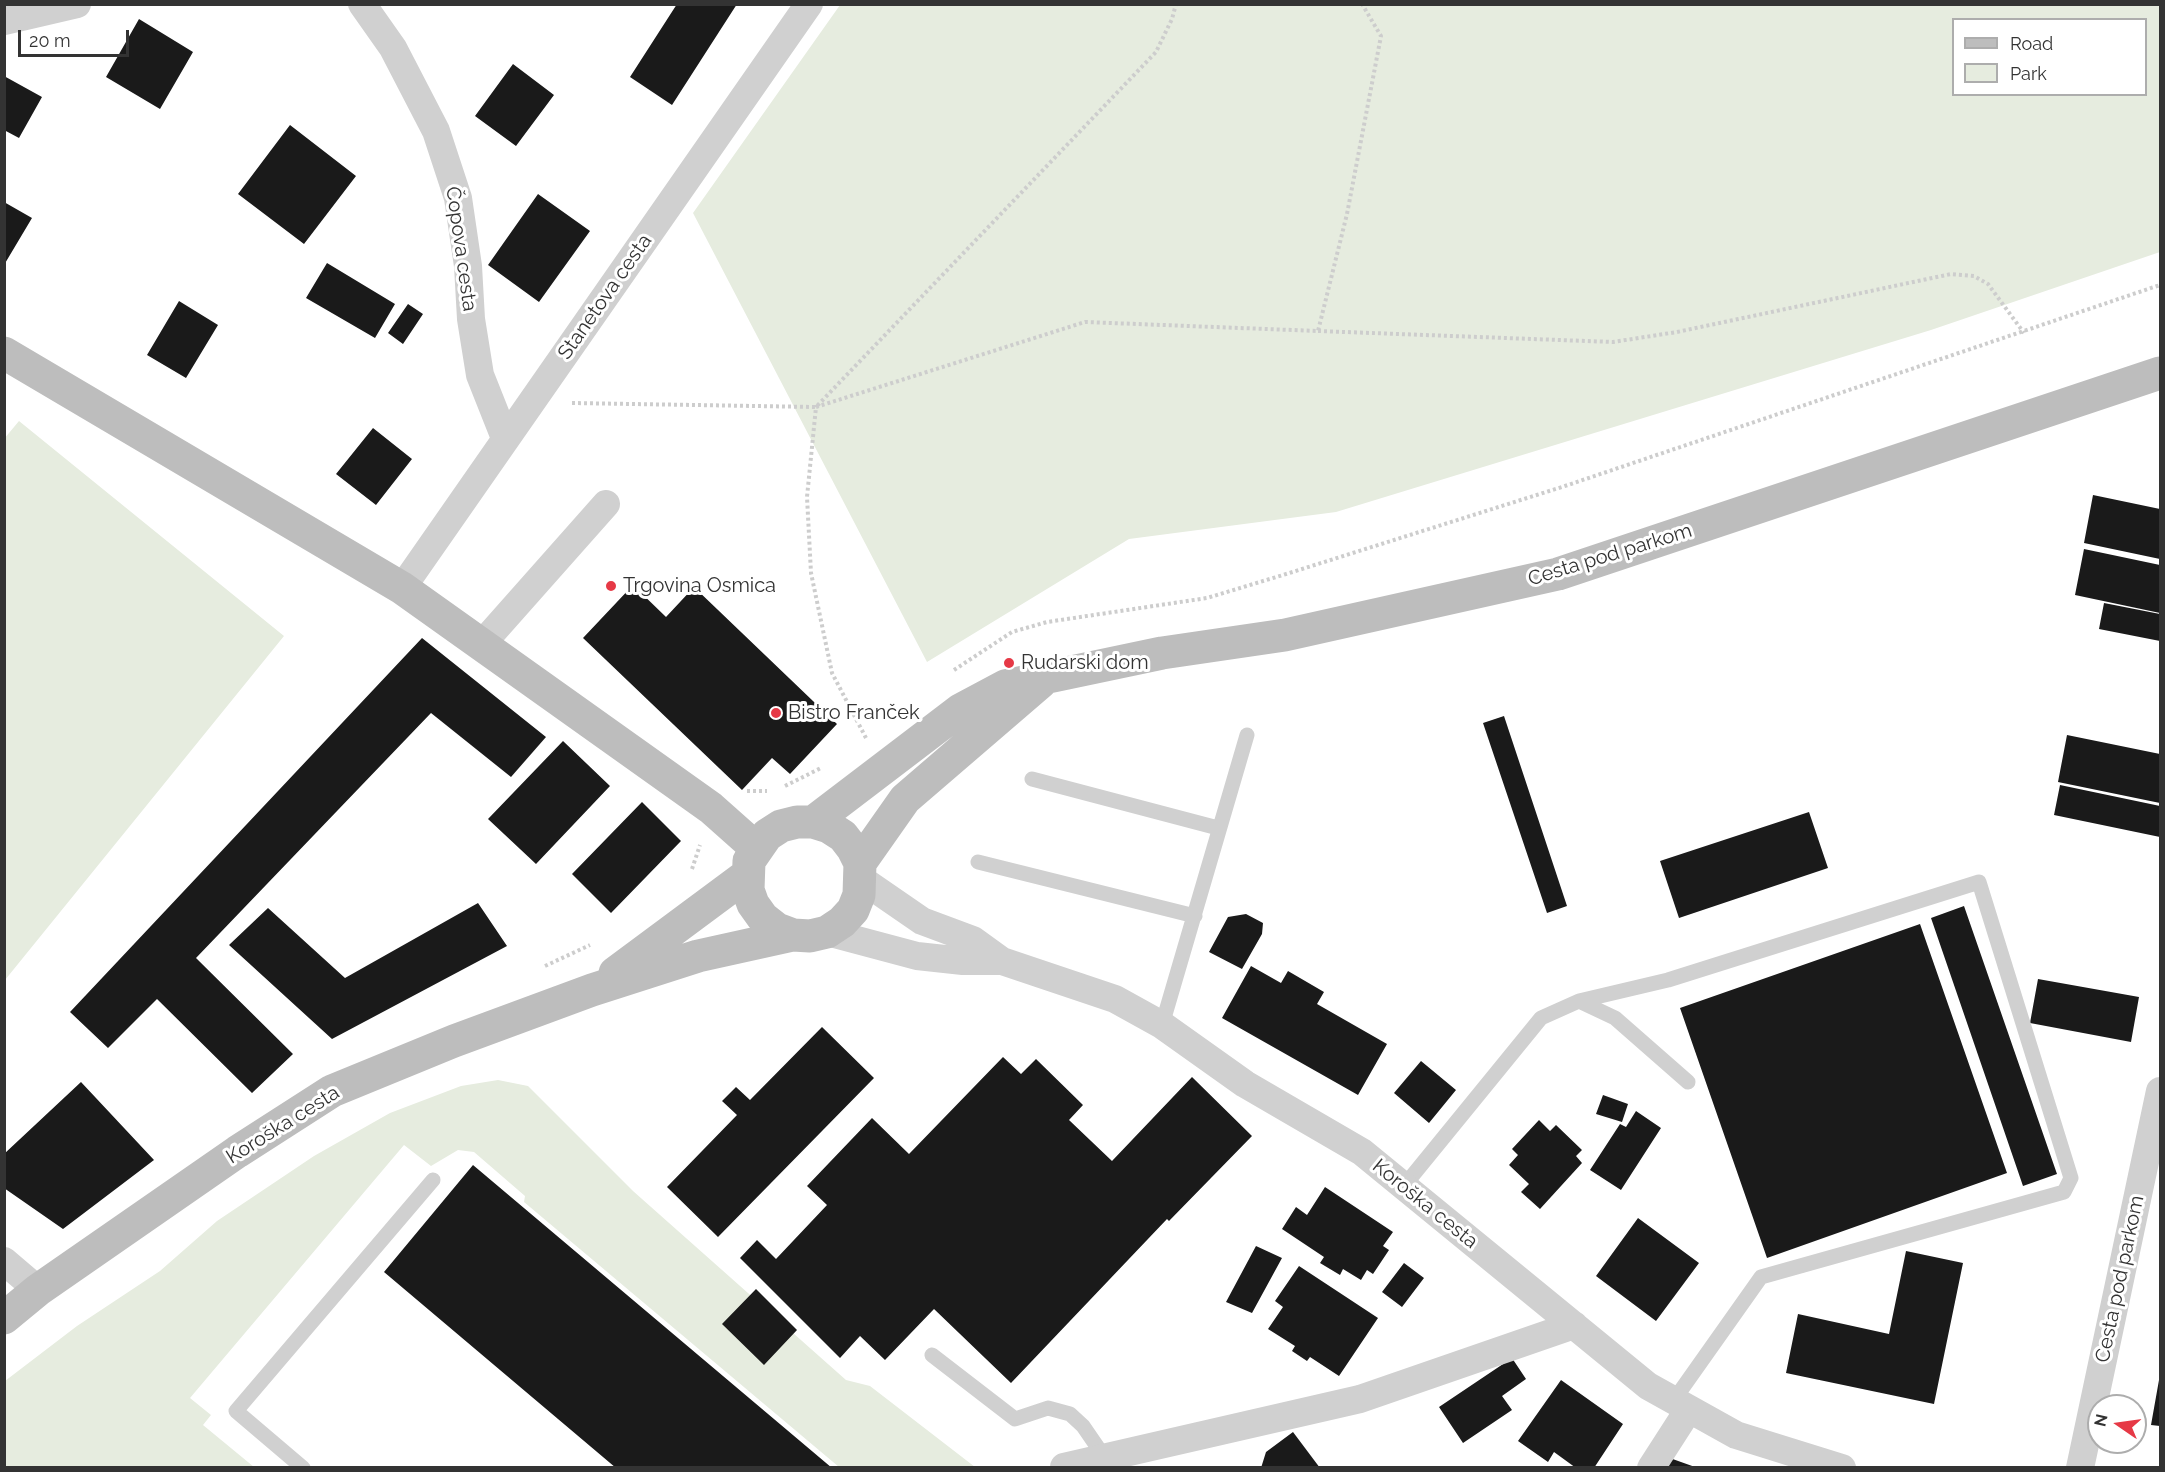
<!DOCTYPE html>
<meta charset="utf-8">
<style>
body{margin:0}
#map{position:relative;width:2165px;height:1472px;overflow:hidden;background:#fff;font-family:Raleway,sans-serif}
canvas{display:block}
.frame{position:absolute;inset:0;border:6px solid #333;pointer-events:none}
.legend{position:absolute;left:1952px;top:18px;width:195px;height:78px;box-sizing:border-box;background:#fff;border:2px solid #adadad;margin:0;padding:8px 10px;list-style:none;font-size:18px;color:#333}
.legend li{display:flex;align-items:center;gap:12px;height:30px}
.legend b{width:30px;border:2px solid #adadad}
.north{position:absolute;left:2087px;top:1394px;width:60px;height:60px;box-sizing:border-box;background:#fff;border:2px solid #adadad;border-radius:50%;rotate:283deg;font-size:16px;font-weight:700;line-height:24px;text-align:center;color:#333}
.north::after{content:'';display:block;margin:auto;width:21px;height:27px;background:#e63946;clip-path:polygon(50% 0,100% 100%,50% 72%,0 100%)}
.scale{position:absolute;left:18px;top:30px;width:111px;height:27px;box-sizing:border-box;border:3px solid #333;border-top:0;padding-left:8px;font-size:18px;line-height:21px;white-space:nowrap;color:#333;-webkit-text-stroke:4px #fff;paint-order:stroke}
</style>
<div id="map">
<canvas width="2165" height="1472"></canvas>
<div class="frame"></div>
<ul class="legend">
<li><b style="height:8px;background:#bdbdbd"></b>Road</li>
<li><b style="height:16px;background:#e6ecdf"></b>Park</li>
</ul>
<div class="north">N</div>
<div class="scale">20 m</div>
</div>
<script>
const ctx = document.querySelector('canvas').getContext('2d');
ctx.lineJoin = 'round';
function paint(path, color) { ctx.fillStyle = color; ctx.fill(path, 'evenodd'); }
const poly = rows => new Path2D(rows.map(r => 'M' + r).join(''));
function trace(path, color, width, dash) { ctx.strokeStyle = color; ctx.lineWidth = width; ctx.lineCap = dash ? 'butt' : 'round'; ctx.setLineDash(dash || []); ctx.stroke(path); }
function label(font, color, halo, rows, align = 'center') {
  ctx.font = font + ' Raleway,sans-serif'; ctx.lineWidth = 6; ctx.setLineDash([]); ctx.textBaseline = 'middle'; ctx.strokeStyle = halo; ctx.fillStyle = color; for (const [text, x, y, turn = 0] of rows) {
    ctx.save(); ctx.translate(x, y); ctx.rotate((+turn || 0) * Math.PI / 180); ctx.textAlign = isNaN(turn) ? turn : align; if (halo) ctx.strokeText(text, 0, 0); ctx.fillText(text, 0, 0); ctx.restore();
  }
}
paint(poly([
 [840,5,2160,5,2160,252,1931,330,1336,512,1129,539,927,662,693,213],
 [1954,20,2146,20,2146,94,1954,94],
 [19,421,284,636,5,980,4,439],
 [498,1080,528,1086,633,1191,846,1380,870,1386,975,1467,839,1467,524,1202,525,1196,474,1152,458,1150,431,1166,404,1145,190,1398,211,1415,203,1425,254,1467,5,1468,5,1381,77,1326,160,1271,217,1221,314,1156,390,1113,461,1086]
]), '#e6ecdf');
paint(poly([
 [677,4,737,4,672,105,630,77],
 [139,19,193,52,160,109,106,77],
 [513,64,554,95,516,146,475,116],
 [4,76,42,97,19,138,4,130],
 [290,125,356,176,304,244,238,194],
 [538,194,590,231,539,302,488,265],
 [4,202,32,218,4,265],
 [327,263,395,304,375,338,306,298],
 [179,301,218,325,186,378,147,355],
 [408,304,423,314,403,344,388,333],
 [373,428,412,459,376,505,336,474],
 [2093,495,2160,509,2160,559,2084,543],
 [2084,549,2160,565,2160,613,2075,595],
 [633,585,666,617,694,587,837,724,790,774,772,758,742,790,583,638],
 [2104,603,2160,614,2160,641,2099,629],
 [422,638,546,737,511,777,431,713,196,958,293,1054,252,1093,157,999,108,1048,70,1012],
 [1504,716,1567,906,1547,913,1483,723],
 [2067,735,2160,754,2160,803,2058,782],
 [563,741,610,786,536,864,488,819],
 [2060,785,2160,806,2160,837,2054,815],
 [642,802,681,841,611,913,572,874],
 [1809,812,1828,868,1679,918,1660,861],
 [478,903,507,946,332,1039,229,945,268,908,345,978],
 [1964,906,2057,1174,2023,1186,1931,918],
 [1246,914,1263,923,1262,934,1242,969,1209,952,1228,917],
 [1920,924,2007,1173,1767,1258,1680,1008],
 [1251,966,1281,983,1288,971,1324,992,1317,1004,1387,1044,1358,1095,1222,1018],
 [2038,979,2139,997,2131,1042,2030,1023],
 [822,1027,874,1078,718,1237,667,1187,737,1115,722,1101,736,1087,750,1100],
 [1003,1057,1021,1074,1036,1059,1083,1105,1069,1120,1112,1161,1192,1077,1252,1136,1169,1221,1167,1219,1011,1383,934,1309,885,1360,860,1336,840,1358,740,1258,757,1240,776,1259,827,1205,807,1186,872,1118,909,1154],
 [1421,1061,1456,1090,1429,1123,1394,1093],
 [81,1082,154,1160,63,1229,4,1188,4,1154],
 [1603,1095,1628,1104,1622,1122,1596,1114],
 [1636,1111,1661,1128,1621,1190,1590,1170,1620,1124,1626,1127],
 [1539,1120,1550,1131,1556,1125,1582,1150,1576,1156,1582,1163,1540,1209,1521,1192,1529,1184,1509,1165,1518,1155,1512,1149],
 [473,1165,832,1468,616,1468,384,1272],
 [1325,1187,1393,1232,1383,1246,1389,1250,1373,1274,1367,1270,1361,1280,1343,1269,1340,1275,1320,1263,1324,1257,1282,1229,1296,1207,1307,1215],
 [1638,1218,1699,1263,1656,1321,1596,1276],
 [1256,1246,1282,1258,1252,1313,1226,1302],
 [1906,1251,1963,1263,1934,1404,1786,1373,1798,1314,1889,1334],
 [1404,1263,1424,1278,1402,1307,1382,1292],
 [1299,1266,1378,1318,1339,1376,1310,1357,1307,1361,1292,1351,1295,1346,1268,1329,1283,1307,1275,1301],
 [756,1289,797,1330,764,1365,722,1324],
 [1512,1358,1526,1379,1502,1396,1512,1410,1463,1443,1439,1407],
 [1561,1380,1623,1424,1594,1468,1576,1468,1554,1452,1548,1462,1518,1441],
 [2159,1380,2160,1380,2160,1426,2151,1425],
 [1293,1432,1320,1468,1261,1468,1266,1452],
 [1667,1457,1695,1467,1695,1468,1663,1468]
]), '#1a1a1a');
trace(poly([
 [1318,331,1613,342,1677,332,1951,274,1974,276,1988,284,2024,333],
 [572,403,816,407,1156,52,1172,19,1176,4],
 [954,670,1012,632,1047,622,1207,598,1283,575,1562,487,2160,285],
 [866,738,832,673,811,573,807,497,816,407,1085,322,1318,331,1347,214,1381,36,1362,4],
 [785,786,821,768],
 [747,791,767,791],
 [692,869,700,845],
 [545,966,590,945]
]), '#cdcdcd', 4, [3, 3]);
trace(poly([
 [1032,779,1218,828],
 [978,862,1195,916],
 [1579,1001,1668,980,1979,882,2071,1178,2064,1192,1761,1277,1674,1400],
 [1162,1025,1247,735],
 [1404,1186,1541,1018,1579,1001,1615,1018,1688,1082],
 [932,1355,1015,1419,1048,1408,1070,1414,1083,1426,1105,1458],
 [303,1468,236,1411,433,1180]
]), '#d0d0d0', 15);
trace(poly([
 [362,4,393,48,436,131,458,198,468,266,471,319,480,375,505,438],
 [4,21,77,4],
 [402,588,809,4],
 [481,645,606,504],
 [861,879,922,921,973,940,1002,961,1115,999,1162,1025,1245,1084,1362,1152,1648,1386,1736,1435,1842,1468],
 [827,932,917,956,963,961,1002,961],
 [4,1261,38,1290],
 [1064,1467,1360,1399,1574,1325],
 [1651,1468,1689,1409],
 [2080,1468,2160,1091]
]), '#d0d0d0', 28);
trace(poly([
 [4,353,402,588,711,808,756,848],
 [813,822,829,827,843,836,853,849,860,863,859,895,853,910,842,922,827,932,810,936,793,935,777,929,763,918,753,904,748,890,749,861,767,835,781,826,797,822,813,822,960,710,1005,686,1162,653,1285,635,1558,574,2160,373],
 [860,863,905,799,1041,682],
 [615,973,747,875],
 [4,1318,38,1290,237,1152,332,1091,454,1041,592,990,698,956,793,935]
]), '#bdbdbd', 33);
for (const [x, y, r, color] of [
 [611,586,6,"#e63946"],
 [1009,663,6,"#e63946"],
 [776,713,6,"#e63946"]
]) { const dot = new Path2D(); dot.arc(x, y, r, 0, 2 * Math.PI); ctx.fillStyle = color; ctx.fill(dot); trace(dot, '#fff', 2); }
label('20px', '#333', '#fff', [
 ["Čopova cesta",461,249,82],
 ["Stanetova cesta",605,297,-55],
 ["Cesta pod parkom",1610,555,-17],
 ["Koroška cesta",283,1125,-32],
 ["Koroška cesta",1425,1204,39],
 ["Cesta pod parkom",2120,1279,-78]
]);
label('20px', '#333', '#fff', [
 ["Trgovina Osmica",623,586],
 ["Rudarski dom",1021,663],
 ["Bistro Franček",788,713]
], 'left');
</script>
